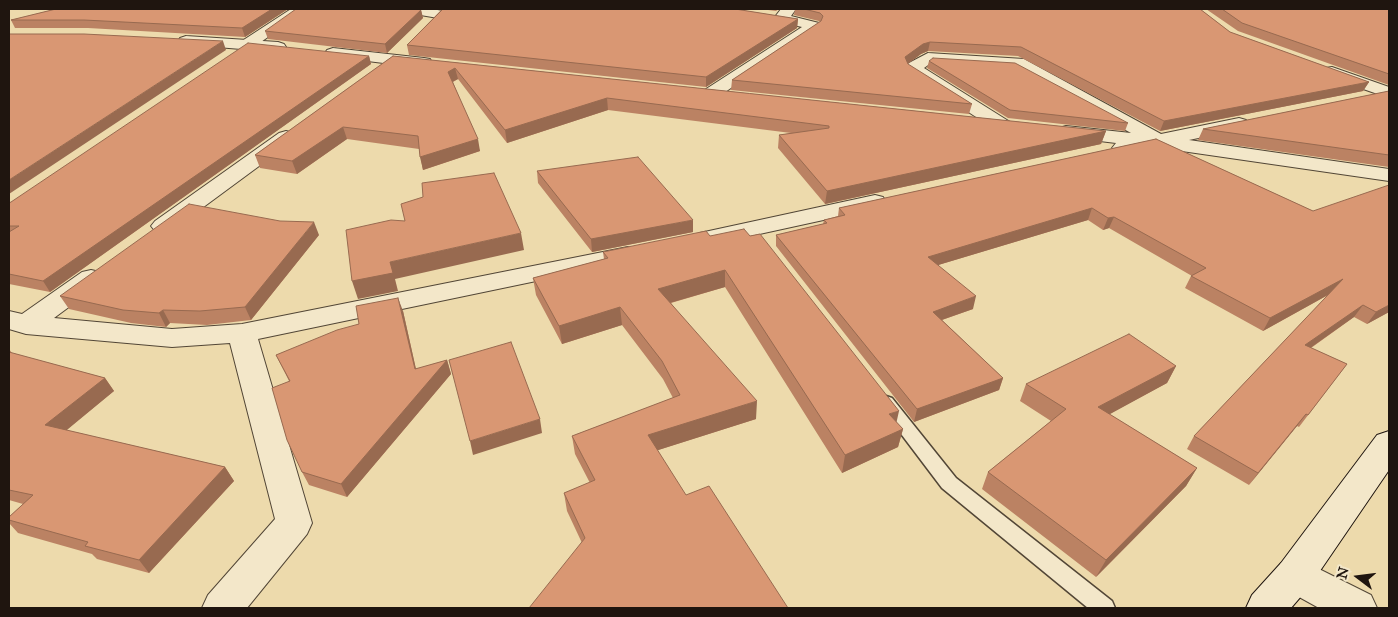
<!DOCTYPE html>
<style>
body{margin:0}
#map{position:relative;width:1398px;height:617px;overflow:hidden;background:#eddaac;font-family:"IM FELL Great Primer",serif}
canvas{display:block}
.frame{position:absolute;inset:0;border:10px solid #1f150f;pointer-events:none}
.north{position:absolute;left:1333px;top:552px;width:50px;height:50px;-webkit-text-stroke:4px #f3e7c9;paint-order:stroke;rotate:285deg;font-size:14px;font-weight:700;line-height:20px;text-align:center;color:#1f150f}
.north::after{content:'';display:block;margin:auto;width:18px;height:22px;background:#1f150f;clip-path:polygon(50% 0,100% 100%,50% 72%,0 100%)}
</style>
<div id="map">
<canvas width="1398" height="617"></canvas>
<div class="frame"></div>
<div class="north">N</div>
</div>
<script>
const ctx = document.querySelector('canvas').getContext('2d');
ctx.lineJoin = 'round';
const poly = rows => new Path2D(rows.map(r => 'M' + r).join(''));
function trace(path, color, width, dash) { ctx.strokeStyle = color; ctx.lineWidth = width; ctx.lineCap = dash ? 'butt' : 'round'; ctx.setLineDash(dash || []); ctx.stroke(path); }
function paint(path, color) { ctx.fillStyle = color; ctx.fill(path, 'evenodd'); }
const service = poly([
 [886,396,892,398,956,478,1112,601,1115,608,1088,608,942,488,880,406,877,402,880,398,886,396]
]);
const minor = poly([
 [401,9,432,9,443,11,445,14,443,17,438,18,403,12,401,9],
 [781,9,796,9,791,16,819,23,821,26,715,99,709,100,703,99,700,95,703,91,802,27,776,21,774,18,781,9],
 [186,36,278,42,284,44,286,47,284,50,278,52,180,44,178,41,180,38,186,36],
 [333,48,424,58,430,59,432,63,430,67,424,68,327,56,325,53,327,50,333,48],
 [928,53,1024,59,1161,134,1239,118,1246,120,1249,124,1246,128,1189,140,1389,169,1389,181,1154,147,1122,154,1115,152,1112,148,1116,143,1059,136,1056,132,1059,128,1066,126,1131,133,1014,68,931,63,924,68,1010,122,1013,126,1010,130,1003,132,996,130,907,72,905,68,907,64,928,53],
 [1332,67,1389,87,1389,98,1326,76,1323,72,1326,68,1332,67],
 [286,131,293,133,296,137,293,141,171,231,163,233,155,231,151,226,155,221,279,133,286,131],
 [875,195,883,197,886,202,883,207,709,245,700,243,697,238,700,233,709,231,875,195],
 [628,247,637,250,641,255,637,260,258,339,312,523,307,534,247,608,202,608,208,595,275,519,230,343,172,347,26,334,9,329,9,311,22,314,82,272,91,270,100,272,104,278,100,284,54,318,172,329,242,324,628,247],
 [1295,557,1371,595,1377,608,1319,608,1281,587,1275,575,1281,563,1295,557]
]);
const tertiary = poly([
 [291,9,307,9,254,47,242,47,240,44,242,41,291,9]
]);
const secondary = poly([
 [1389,431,1389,470,1309,587,1291,608,1246,608,1252,595,1281,563,1377,435,1389,431]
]);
trace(service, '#524636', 3);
trace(minor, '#524636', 2);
trace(tertiary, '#524636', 2);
trace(secondary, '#1f150f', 2);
paint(service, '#f3e7c9');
paint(minor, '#f3e7c9');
paint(tertiary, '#f3e7c9');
paint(secondary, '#f3e7c9');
paint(poly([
 [56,9,288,9,245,37,88,28,15,28,11,20],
 [440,9,735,9,798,19,797,28,706,87,409,55,407,45,442,9],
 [760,9,779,9,776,11],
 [795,9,1200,9,1230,32,1369,82,1363,91,1160,131,1018,56,928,51,921,54,907,64,972,104,969,114,731,90,732,80,820,22,819,21,794,15],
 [1206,9,1389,9,1389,85,1238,31],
 [421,10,423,18,387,53,268,39,265,31],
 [369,56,371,64,50,292,9,284,9,203],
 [393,56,1106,131,1101,144,825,204,778,148,779,135,791,133,608,110,507,143,458,79,453,82,480,151,423,170,419,149,347,139,297,174,260,168,255,155],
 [929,61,1128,123,1125,131,1008,118,927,68],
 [1389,91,1389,167,1198,140,1203,129],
 [1156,139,1313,211,1389,312,1367,324,1354,317,1311,348,1347,364,1299,427,1297,426,1249,485,1187,449,1194,436,1328,295,1263,331,1185,288,1191,276,1192,276,1109,228,1103,230,1088,220,938,265,973,309,942,320,1003,378,999,390,914,422,776,246,776,235,823,224,824,220,838,216,839,208],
 [537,171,693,232,592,252,538,183],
 [319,235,251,320,207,325,170,323,166,327,131,323,69,309,60,296],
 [710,236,903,429,898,447,842,473,725,287,671,303,756,419,658,450,582,543,567,511,564,493,590,483,575,454,572,436,673,398,663,379,622,325,562,344,536,295,533,278,604,259,603,252],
 [403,311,416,369,447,360,451,374,347,497,309,485,302,472,289,381,276,355,359,324],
 [9,349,12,353,105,378,114,391,66,430,225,467,234,481,149,573,97,559,92,554,18,533,9,523,9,517,23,504,9,500],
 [1176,366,1167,383,1109,414,1197,468,1186,486,1096,577,982,489,988,472,1051,421,1020,401,1026,384]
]), '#bb8263');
paint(poly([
 [272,9,288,9,245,37,242,28],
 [421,10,423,18,387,53,385,44],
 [798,19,797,28,706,87,706,77],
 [223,41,226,50,9,194,9,180],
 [930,42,928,51,921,54,904,67,905,57,923,44],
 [369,56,371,64,50,292,43,281],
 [455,68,458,79,450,83,448,72],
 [1369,82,1363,91,1160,131,1164,121],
 [607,98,608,110,507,143,505,130],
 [343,127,347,139,297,174,292,161],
 [1106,131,1101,144,825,204,827,191],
 [478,139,480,151,423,170,420,157],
 [1092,208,1088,220,925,269,928,257],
 [1114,217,1109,228,1103,230,1108,218],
 [693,220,693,232,592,252,591,239],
 [314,222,319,235,251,320,245,307],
 [521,233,524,250,395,279,398,291,358,299,352,281,390,262],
 [725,270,725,287,659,306,658,289],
 [1343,279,1335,291,1263,331,1270,318],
 [976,296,973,309,930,324,933,312],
 [398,298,403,311,419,383,415,369],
 [1363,305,1354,317,1296,358,1305,345],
 [1389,305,1389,312,1367,324,1376,312],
 [620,307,622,325,562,344,559,326],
 [163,310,170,323,166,327,159,313],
 [447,360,451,374,347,497,341,484],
 [1176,366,1167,383,1090,425,1098,407],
 [105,378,114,391,56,439,45,425],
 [1003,378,999,390,914,422,917,409],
 [757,401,756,419,649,453,648,435],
 [899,411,895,429,889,414],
 [1306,414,1297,426,1249,485,1258,473],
 [540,419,542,433,473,455,470,441],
 [903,429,898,447,842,473,845,455],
 [225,467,234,481,149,573,139,560],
 [1197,468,1186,486,1096,577,1106,560]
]), '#986a50');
const building = poly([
 [56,9,272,9,242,28,84,20,11,20,56,9],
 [296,9,417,9,421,10,385,44,265,31,296,9],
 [443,9,735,9,798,19,706,77,407,45,443,9],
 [804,9,1200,9,1230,32,1369,82,1164,121,1021,47,930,42,923,44,905,57,908,64,972,104,732,80,821,21,823,16,820,13,804,9],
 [1222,9,1389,9,1389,74,1242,23,1222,9],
 [9,34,84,34,223,41,9,180,9,34],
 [248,43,369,56,43,281,9,274,9,232,19,226,9,226,9,203,11,202,248,43],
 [393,56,1106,131,827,191,779,135,829,128,829,126,607,98,505,130,455,68,448,72,478,139,420,157,418,136,343,127,292,161,255,155,393,56],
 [933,58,1015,63,1128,123,1010,110,929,61,933,58],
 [1389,91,1389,155,1203,129,1389,91],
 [1156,139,1313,211,1389,185,1389,305,1376,312,1363,305,1305,345,1347,364,1308,415,1306,414,1258,473,1194,436,1343,279,1270,318,1191,276,1206,268,1114,217,1108,218,1092,208,928,257,976,296,933,312,1003,378,917,409,776,235,827,223,824,220,845,215,839,208,1156,139],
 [638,157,693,220,591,239,537,171,638,157],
 [494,173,521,233,390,262,393,273,352,281,346,230,391,220,405,221,401,204,423,197,422,183,494,173],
 [189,204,280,221,314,222,245,307,200,311,163,310,159,313,123,310,60,296,189,204],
 [744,229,750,236,760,234,899,411,889,414,903,429,845,455,725,270,658,289,757,401,648,435,686,495,709,486,788,608,529,608,585,538,564,493,595,480,572,436,680,395,662,361,620,307,559,326,533,278,608,258,603,252,706,231,710,236,744,229],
 [398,298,415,369,447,360,341,484,302,472,287,440,272,388,290,381,276,355,337,330,359,324,356,306,398,298],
 [1129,334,1176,366,1098,407,1197,468,1106,560,988,472,1066,409,1026,384,1129,334],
 [511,342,540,419,470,441,449,360,511,342],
 [9,352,105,378,45,425,225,467,139,560,85,546,88,542,9,520,9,517,33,495,9,490,9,352]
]);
paint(building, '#d99773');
trace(building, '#986a50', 1);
</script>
